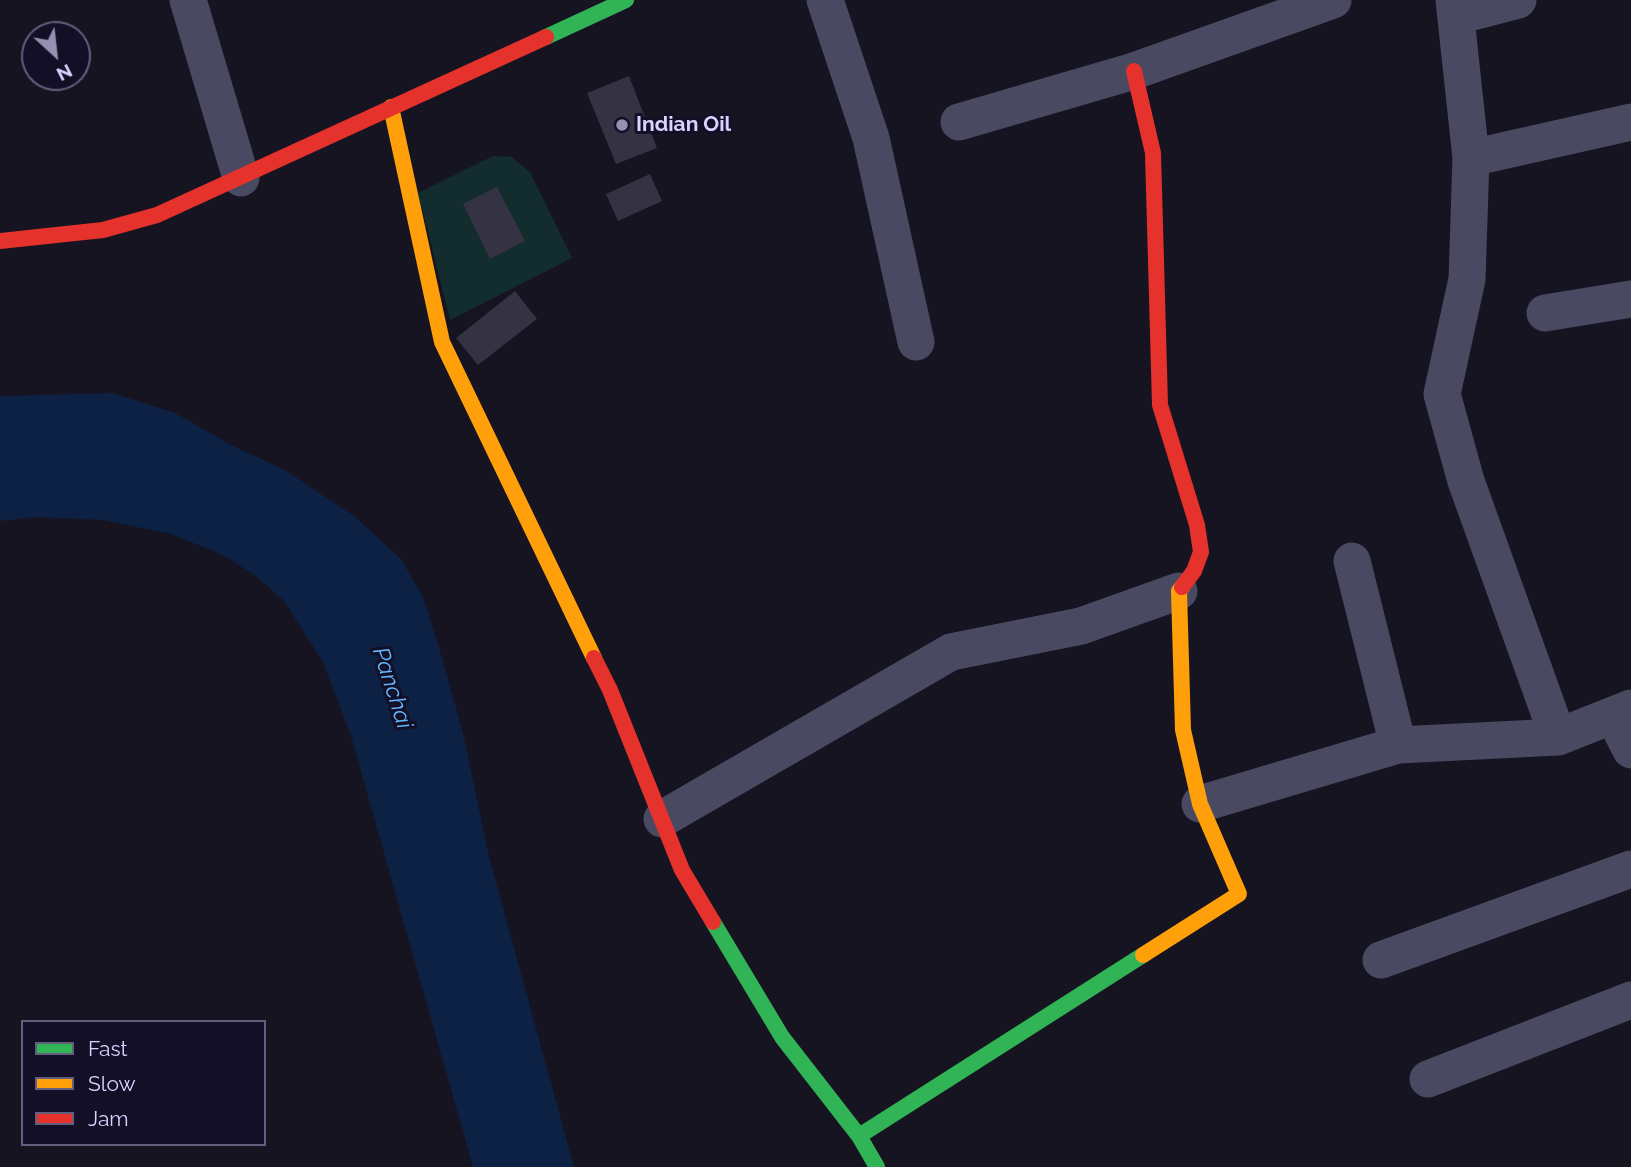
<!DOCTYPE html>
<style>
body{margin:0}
#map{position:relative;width:1631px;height:1167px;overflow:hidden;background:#161421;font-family:Raleway,sans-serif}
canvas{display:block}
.legend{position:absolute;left:21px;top:1020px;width:245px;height:126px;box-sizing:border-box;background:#130f26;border:2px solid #625e7d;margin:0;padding:9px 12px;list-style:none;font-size:21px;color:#d9d4ff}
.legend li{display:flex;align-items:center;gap:14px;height:35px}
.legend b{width:35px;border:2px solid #625e7d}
.north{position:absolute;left:21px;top:21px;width:70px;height:70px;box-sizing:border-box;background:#130f26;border:2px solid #625e7d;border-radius:50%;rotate:153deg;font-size:19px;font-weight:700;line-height:28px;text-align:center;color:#d9d4ff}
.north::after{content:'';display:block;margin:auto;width:24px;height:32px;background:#9591b1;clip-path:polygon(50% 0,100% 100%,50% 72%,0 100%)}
</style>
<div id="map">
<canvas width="1631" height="1167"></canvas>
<ul class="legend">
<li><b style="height:9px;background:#30b455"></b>Fast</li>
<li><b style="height:9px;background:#ff9f0a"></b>Slow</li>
<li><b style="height:9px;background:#e5322d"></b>Jam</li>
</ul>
<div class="north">N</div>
</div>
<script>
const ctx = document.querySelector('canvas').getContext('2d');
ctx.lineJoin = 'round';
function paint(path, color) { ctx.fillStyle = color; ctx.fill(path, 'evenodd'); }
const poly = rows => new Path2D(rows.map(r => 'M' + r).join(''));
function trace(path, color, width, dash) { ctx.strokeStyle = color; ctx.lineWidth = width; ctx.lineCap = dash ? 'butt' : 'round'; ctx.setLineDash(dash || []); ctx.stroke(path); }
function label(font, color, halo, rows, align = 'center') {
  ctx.font = font + ' Raleway,sans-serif'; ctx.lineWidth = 6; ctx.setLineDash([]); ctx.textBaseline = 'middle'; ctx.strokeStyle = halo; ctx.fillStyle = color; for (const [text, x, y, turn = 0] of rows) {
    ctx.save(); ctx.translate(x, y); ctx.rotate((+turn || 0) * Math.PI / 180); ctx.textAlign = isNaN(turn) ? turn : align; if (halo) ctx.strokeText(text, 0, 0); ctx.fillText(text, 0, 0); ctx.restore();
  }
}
paint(poly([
 [493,156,512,157,530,172,572,258,450,320,418,193]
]), '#132c2d');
paint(poly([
 [113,393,175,413,233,446,285,470,354,516,401,559,423,597,438,644,463,733,489,857,574,1167,473,1167,351,736,323,662,284,601,256,576,223,555,171,534,103,520,36,517,0,521,0,396]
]), '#0d2144');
paint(poly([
 [629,76,657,148,616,164,587,93],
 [650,174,662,201,618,221,606,194],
 [497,187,525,241,490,259,463,204],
 [515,291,537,319,478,365,456,338]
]), '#343243');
trace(poly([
 [188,0,241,178],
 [825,0,871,138,916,342],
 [1454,0,1471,158,1467,279,1442,394,1466,481,1558,737],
 [1457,16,1518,0],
 [959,122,1134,71,1333,0],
 [1471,158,1631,122],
 [1545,313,1631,299],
 [1352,561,1398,745],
 [1613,715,1631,750],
 [1200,804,1398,745,1558,737,1631,708],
 [662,819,951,652,1081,626,1179,591],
 [1381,960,1631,869],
 [1428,1079,1631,1000]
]), '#4a4962', 37);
trace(poly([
 [546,37,626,0],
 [713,922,782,1037,859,1136,877,1167],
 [859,1136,1143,955]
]), '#30b455', 16);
trace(poly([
 [391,107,442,342,594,658],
 [1143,955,1239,894,1200,804,1183,730,1179,591,1182,587]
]), '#ff9f0a', 16);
trace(poly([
 [1134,71,1153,153,1160,405,1197,525,1201,552,1194,571,1182,587],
 [0,241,103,230,157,215,546,37],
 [594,658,610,690,682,870,713,922]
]), '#e5322d', 16);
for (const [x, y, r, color] of [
 [622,125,7,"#9591b1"]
]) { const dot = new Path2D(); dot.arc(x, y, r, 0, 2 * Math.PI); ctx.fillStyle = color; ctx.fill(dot); trace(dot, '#130f26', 2.5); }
label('bold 21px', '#d9d4ff', '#130f26', [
 ["Indian Oil",636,125]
], 'left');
label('italic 23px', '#62b6ff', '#130f26', [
 ["Panchai",392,688,72]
]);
</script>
